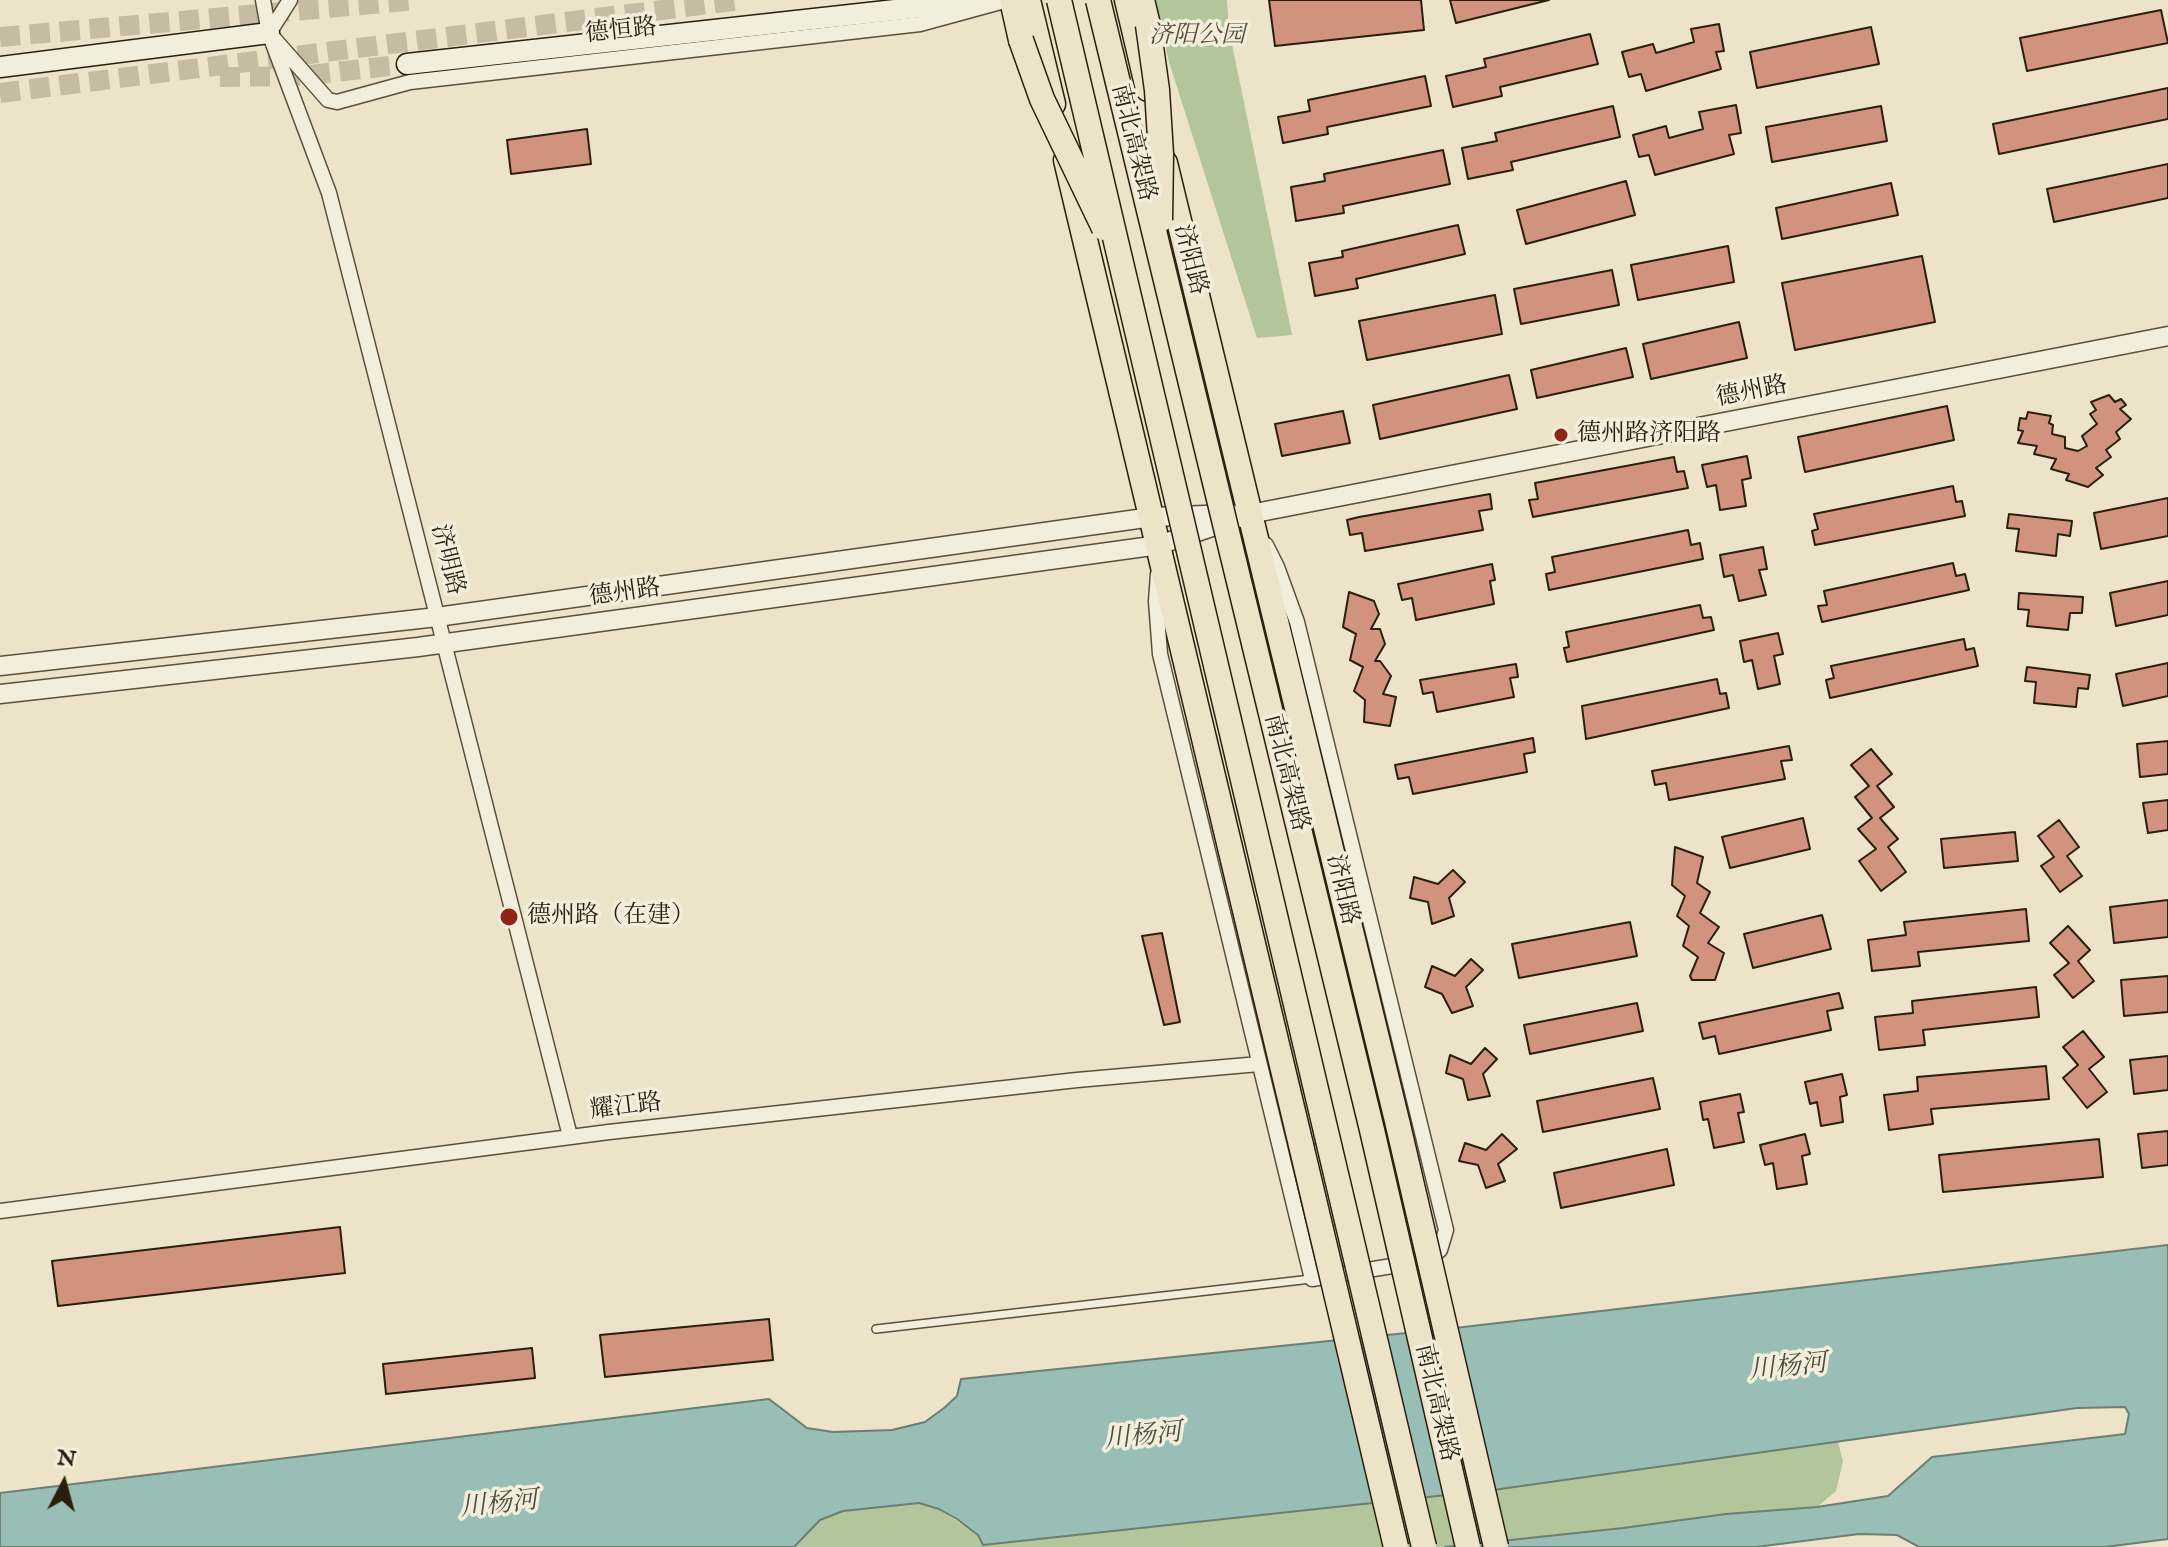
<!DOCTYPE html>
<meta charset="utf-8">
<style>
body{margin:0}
#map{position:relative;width:2168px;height:1547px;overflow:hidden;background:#ede3c8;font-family:"IM FELL English",serif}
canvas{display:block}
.north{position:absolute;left:24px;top:1443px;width:80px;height:80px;-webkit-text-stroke:6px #f3eddb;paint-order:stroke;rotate:6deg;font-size:22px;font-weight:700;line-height:32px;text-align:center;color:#2a1e0e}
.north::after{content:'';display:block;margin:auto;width:28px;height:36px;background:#2a1e0e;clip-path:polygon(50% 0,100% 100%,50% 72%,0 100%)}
</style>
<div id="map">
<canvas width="2168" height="1547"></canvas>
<div class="north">N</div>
</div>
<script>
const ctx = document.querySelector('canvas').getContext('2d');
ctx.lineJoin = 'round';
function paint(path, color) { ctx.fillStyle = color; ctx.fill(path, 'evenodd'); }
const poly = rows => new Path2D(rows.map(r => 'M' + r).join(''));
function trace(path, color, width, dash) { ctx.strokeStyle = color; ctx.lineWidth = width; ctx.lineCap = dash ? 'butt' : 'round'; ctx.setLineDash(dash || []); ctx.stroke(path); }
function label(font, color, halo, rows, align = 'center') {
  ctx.font = font + ' "IM FELL English","Noto Serif SC",serif'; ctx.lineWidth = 7; ctx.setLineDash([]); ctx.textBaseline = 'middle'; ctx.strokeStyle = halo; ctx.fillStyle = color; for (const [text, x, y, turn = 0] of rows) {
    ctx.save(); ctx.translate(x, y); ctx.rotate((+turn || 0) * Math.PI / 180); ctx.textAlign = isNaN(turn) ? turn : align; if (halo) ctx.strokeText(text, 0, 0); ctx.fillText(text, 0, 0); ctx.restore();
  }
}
paint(poly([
 [1155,0,1227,0,1229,30,1292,335,1257,338,1169,62],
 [1838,1442,1843,1461,1836,1491,1817,1507,1726,1514,1623,1528,1445,1547,795,1547,820,1520,843,1511,903,1503,919,1503,939,1509,978,1535,983,1545,1493,1490]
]), '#b3c59a');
const water = poly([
 [2168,1245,2168,1539,2105,1547,1919,1547,1897,1535,1859,1534,1756,1547,1445,1547,1623,1528,1726,1514,1817,1507,1888,1496,1932,1457,2125,1434,2129,1414,2125,1407,2077,1408,1493,1490,983,1545,978,1535,957,1519,939,1509,919,1503,843,1511,820,1520,794,1547,0,1547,0,1493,769,1399,807,1428,833,1432,892,1430,925,1422,944,1408,957,1396,961,1379,1455,1328,2168,1245]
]);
paint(water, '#99beb5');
trace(water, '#6d7e72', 2);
const building = poly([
 [1269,0,1421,0,1424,30,1275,46,1269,0],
 [1450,0,1549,0,1456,23,1450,0],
 [2161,10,2168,43,2027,71,2020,38,2161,10],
 [1719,24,1724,51,1716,52,1721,69,1646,91,1641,74,1629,77,1622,52,1653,44,1656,53,1694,42,1691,29,1719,24],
 [1871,27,1879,64,1757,88,1750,52,1871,27],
 [1590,34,1598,64,1500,87,1502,96,1453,107,1446,76,1486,67,1484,59,1590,34],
 [1425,76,1431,106,1327,127,1328,134,1283,143,1278,117,1310,111,1308,100,1425,76],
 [2168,88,2168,119,1999,154,1993,124,2168,88],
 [1736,105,1741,133,1729,135,1734,154,1655,175,1649,155,1639,157,1633,135,1666,126,1669,138,1703,129,1699,112,1736,105],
 [1613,106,1620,137,1511,162,1513,170,1468,179,1462,148,1497,141,1495,133,1613,106],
 [1881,106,1887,141,1772,162,1766,127,1881,106],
 [587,129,591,164,511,174,507,140,587,129],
 [1443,150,1450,184,1343,206,1344,213,1296,221,1291,187,1325,181,1324,174,1443,150],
 [2168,164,2168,198,2054,222,2047,189,2168,164],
 [1626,181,1635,215,1526,244,1517,210,1626,181],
 [1891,183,1898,215,1782,239,1776,208,1891,183],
 [1458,225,1465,254,1356,279,1358,288,1315,296,1309,263,1343,257,1342,251,1458,225],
 [1728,246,1734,282,1638,300,1631,265,1728,246],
 [1922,256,1935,322,1795,350,1782,283,1922,256],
 [1612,270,1619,305,1521,324,1514,289,1612,270],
 [1495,295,1502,334,1367,360,1359,321,1495,295],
 [1739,322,1747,358,1651,379,1643,344,1739,322],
 [1626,348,1633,377,1537,398,1531,370,1626,348],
 [1509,375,1517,409,1380,439,1373,405,1509,375],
 [2109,395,2115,402,2121,399,2126,405,2120,409,2131,419,2116,432,2120,439,2106,450,2111,457,2096,468,2103,475,2088,487,2066,480,2069,474,2051,469,2056,459,2034,454,2037,446,2018,443,2023,431,2018,430,2020,418,2026,419,2028,412,2051,416,2049,423,2053,425,2052,434,2065,437,2065,448,2078,451,2087,446,2082,436,2097,424,2090,414,2096,410,2091,402,2109,395],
 [1947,406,1954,440,1805,472,1798,437,1947,406],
 [1343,411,1350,443,1282,456,1275,424,1343,411],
 [1747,456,1751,478,1742,480,1746,506,1720,510,1716,485,1707,487,1702,465,1747,456],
 [1674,457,1677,472,1684,471,1688,488,1533,517,1529,500,1538,499,1535,483,1674,457],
 [1953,486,1956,502,1962,501,1965,516,1815,545,1812,531,1818,529,1814,514,1953,486],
 [1490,494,1492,509,1479,511,1483,530,1365,551,1362,533,1350,535,1347,520,1359,517,1490,494],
 [2168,498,2168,536,2101,549,2094,513,2168,498],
 [2009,514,2072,521,2070,536,2058,534,2056,556,2016,551,2019,529,2007,528,2009,514],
 [1688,530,1691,545,1700,543,1703,559,1549,590,1546,574,1555,572,1552,557,1688,530],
 [1763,547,1767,569,1759,570,1766,595,1739,601,1733,575,1724,577,1720,555,1763,547],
 [1953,563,1956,576,1965,574,1969,590,1822,622,1818,606,1827,605,1824,591,1953,563],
 [1492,564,1495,580,1490,581,1494,604,1416,620,1412,598,1402,600,1398,584,1492,564],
 [2168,581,2168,615,2116,626,2110,593,2168,581],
 [1349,592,1374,601,1379,614,1371,629,1380,629,1385,644,1375,661,1380,661,1391,676,1383,694,1396,697,1390,726,1364,722,1365,700,1354,691,1363,667,1350,660,1356,634,1343,627,1349,592],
 [2019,593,2083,597,2082,613,2070,613,2068,630,2027,626,2029,610,2018,609,2019,593],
 [1700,605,1703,618,1711,617,1714,630,1567,662,1564,648,1569,647,1566,632,1700,605],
 [1778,633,1783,654,1774,656,1780,684,1758,689,1752,660,1744,662,1740,641,1778,633],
 [1964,639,1966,650,1974,648,1978,666,1830,698,1826,680,1834,678,1831,666,1964,639],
 [2168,663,2168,696,2123,706,2116,674,2168,663],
 [1516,664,1518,677,1510,678,1514,697,1437,712,1433,692,1423,694,1420,680,1516,664],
 [2027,667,2090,675,2088,689,2078,688,2076,707,2034,703,2036,682,2025,681,2027,667],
 [1717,679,1720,694,1726,693,1729,708,1586,739,1582,706,1717,679],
 [1533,738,1535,752,1524,754,1527,772,1413,794,1409,777,1398,779,1395,765,1533,738],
 [2168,741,2168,774,2140,777,2137,744,2168,741],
 [1789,746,1792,760,1781,761,1785,779,1669,800,1666,783,1655,785,1652,771,1789,746],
 [1871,749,1892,774,1877,786,1894,807,1880,818,1898,839,1888,847,1906,872,1881,891,1859,861,1876,849,1858,829,1872,818,1855,797,1869,786,1851,765,1871,749],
 [2168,800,2168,830,2148,833,2143,803,2168,800],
 [1803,818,1810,849,1730,868,1722,837,1803,818],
 [2059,820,2079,847,2067,856,2082,876,2060,892,2041,866,2054,857,2038,836,2059,820],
 [2015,832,2018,861,1944,868,1941,839,2015,832],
 [1675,847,1703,857,1697,883,1710,892,1700,913,1719,927,1708,943,1724,953,1715,980,1692,980,1690,976,1698,957,1683,946,1689,926,1677,916,1685,896,1672,885,1675,847],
 [1453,870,1465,882,1449,898,1454,916,1432,924,1428,902,1410,898,1414,877,1438,884,1453,870],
 [2168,900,2168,937,2114,943,2110,907,2168,900],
 [2026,909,2029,941,1918,952,1920,966,1872,971,1868,940,1906,935,1904,922,2026,909],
 [1822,915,1831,949,1753,968,1744,934,1822,915],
 [1630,922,1637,956,1519,978,1512,944,1630,922],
 [2068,926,2090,950,2078,961,2094,981,2073,998,2054,975,2069,963,2050,943,2068,926],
 [1162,933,1180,1022,1164,1025,1142,936,1162,933],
 [1471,959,1483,970,1466,987,1473,1006,1452,1013,1442,994,1425,987,1432,966,1455,976,1471,959],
 [2168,976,2168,1012,2124,1016,2121,980,2168,976],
 [2036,987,2039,1017,1923,1030,1925,1045,1879,1050,1875,1017,1913,1013,1912,1001,2036,987],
 [1839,993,1843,1008,1827,1011,1831,1030,1719,1054,1715,1036,1703,1039,1699,1023,1839,993],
 [1637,1003,1643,1031,1530,1054,1524,1025,1637,1003],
 [2083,1031,2104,1057,2089,1069,2107,1092,2087,1108,2063,1078,2078,1065,2063,1047,2083,1031],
 [1485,1048,1497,1059,1483,1074,1490,1096,1468,1100,1463,1079,1446,1073,1450,1055,1471,1064,1485,1048],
 [2168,1056,2168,1090,2134,1094,2130,1060,2168,1056],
 [2046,1066,2049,1099,1931,1109,1933,1124,1889,1130,1884,1095,1918,1091,1917,1077,2046,1066],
 [1842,1074,1847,1095,1840,1097,1843,1122,1821,1126,1817,1102,1810,1104,1805,1082,1842,1074],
 [1653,1078,1660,1109,1543,1132,1537,1101,1653,1078],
 [1740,1094,1744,1112,1738,1113,1744,1142,1714,1148,1708,1119,1703,1120,1700,1102,1740,1094],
 [2168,1131,2168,1165,2142,1168,2138,1134,2168,1131],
 [1502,1134,1517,1149,1498,1164,1505,1181,1486,1188,1478,1165,1459,1161,1465,1143,1486,1150,1502,1134],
 [1805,1134,1810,1154,1802,1156,1807,1184,1777,1189,1773,1163,1765,1165,1760,1145,1805,1134],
 [2099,1139,2103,1177,1943,1192,1939,1155,2099,1139],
 [1667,1149,1674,1185,1561,1208,1554,1173,1667,1149],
 [340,1227,345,1273,58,1306,52,1261,340,1227],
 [769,1319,773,1360,605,1377,600,1335,769,1319],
 [532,1348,535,1378,386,1394,383,1364,532,1348]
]);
paint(building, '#d1937d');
trace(building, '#2a1e0e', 2);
trace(poly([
 [0,37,417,0],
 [220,77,300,76,407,64],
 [0,93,741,0]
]), '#c6bca3', 20, [20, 10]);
const service = poly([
 [876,1329,1311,1279]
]);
const minor = poly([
 [263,0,269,33,329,193,570,1136],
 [290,0,269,33,328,100,337,102,410,82,920,24,1008,0],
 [1158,574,1156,601,1160,654,1312,1279,1423,1261,1440,1250,1446,1230,1297,622,1277,567,1266,545],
 [0,1211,609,1132,1077,1080,1259,1064]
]);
const tertiary = poly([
 [0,666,437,617,1152,517,1231,514],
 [0,694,418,647,1159,545,1250,514,2168,336]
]);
const secondary = poly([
 [407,64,985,0],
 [0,67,269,33]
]);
const primary = poly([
 [1028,0,1053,104],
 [1127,0,1148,89],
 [1066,160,1301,1145],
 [1165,163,1398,1125]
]);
const trunk = poly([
 [1012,0,1021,40],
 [1142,0,1148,25]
]);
trace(service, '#5b4f3c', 10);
trace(minor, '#5b4f3c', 17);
trace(tertiary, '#5b4f3c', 21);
trace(secondary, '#2a1e0e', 23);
trace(primary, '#2a1e0e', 27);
trace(trunk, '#2a1e0e', 27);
trace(service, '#f3eddb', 7);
trace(minor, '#f3eddb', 14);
trace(tertiary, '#f3eddb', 18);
trace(secondary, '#f3eddb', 20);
trace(primary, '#ede3c8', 24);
trace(trunk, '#ede3c8', 24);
const primaryBridge = poly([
 [1398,1125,1496,1547],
 [1301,1145,1396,1547]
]);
const trunkBridge = poly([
 [1059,0,1424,1547],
 [1098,0,1372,1130,1468,1547],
 [1148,25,1157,90,1161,154,1160,220],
 [1021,40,1042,99,1104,228]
]);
trace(primaryBridge, '#2a1e0e', 27, []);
trace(trunkBridge, '#2a1e0e', 27, []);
trace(primaryBridge, '#ede3c8', 24);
trace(trunkBridge, '#ede3c8', 24);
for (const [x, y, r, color] of [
 [1561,435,8,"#8f2418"],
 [509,917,10,"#8f2418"]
]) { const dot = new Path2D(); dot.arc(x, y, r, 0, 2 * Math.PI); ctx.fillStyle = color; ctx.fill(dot); trace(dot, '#f3eddb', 3); }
label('24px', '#2a1e0e', '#f3eddb', [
 ["德恒路",621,32,-6],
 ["南北高架路",1132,143,76],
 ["济阳路",1189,260,76],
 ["德州路",1752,393,-11],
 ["济明路",446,560,76],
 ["德州路",625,594,-8],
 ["南北高架路",1285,773,76],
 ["济阳路",1341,890,77],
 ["耀江路",626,1108,-7],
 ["南北高架路",1435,1403,77]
]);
label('italic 24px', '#535038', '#f3eddb', [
 ["济阳公园",1197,37]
]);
label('24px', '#2a1e0e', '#f3eddb', [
 ["德州路济阳路",1577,435],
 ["德州路（在建）",527,917]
], 'left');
label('italic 26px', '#4b4e40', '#f3eddb', [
 ["川杨河",1788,1369,-6],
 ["川杨河",1143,1438,-6],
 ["川杨河",499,1506,-6]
]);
</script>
